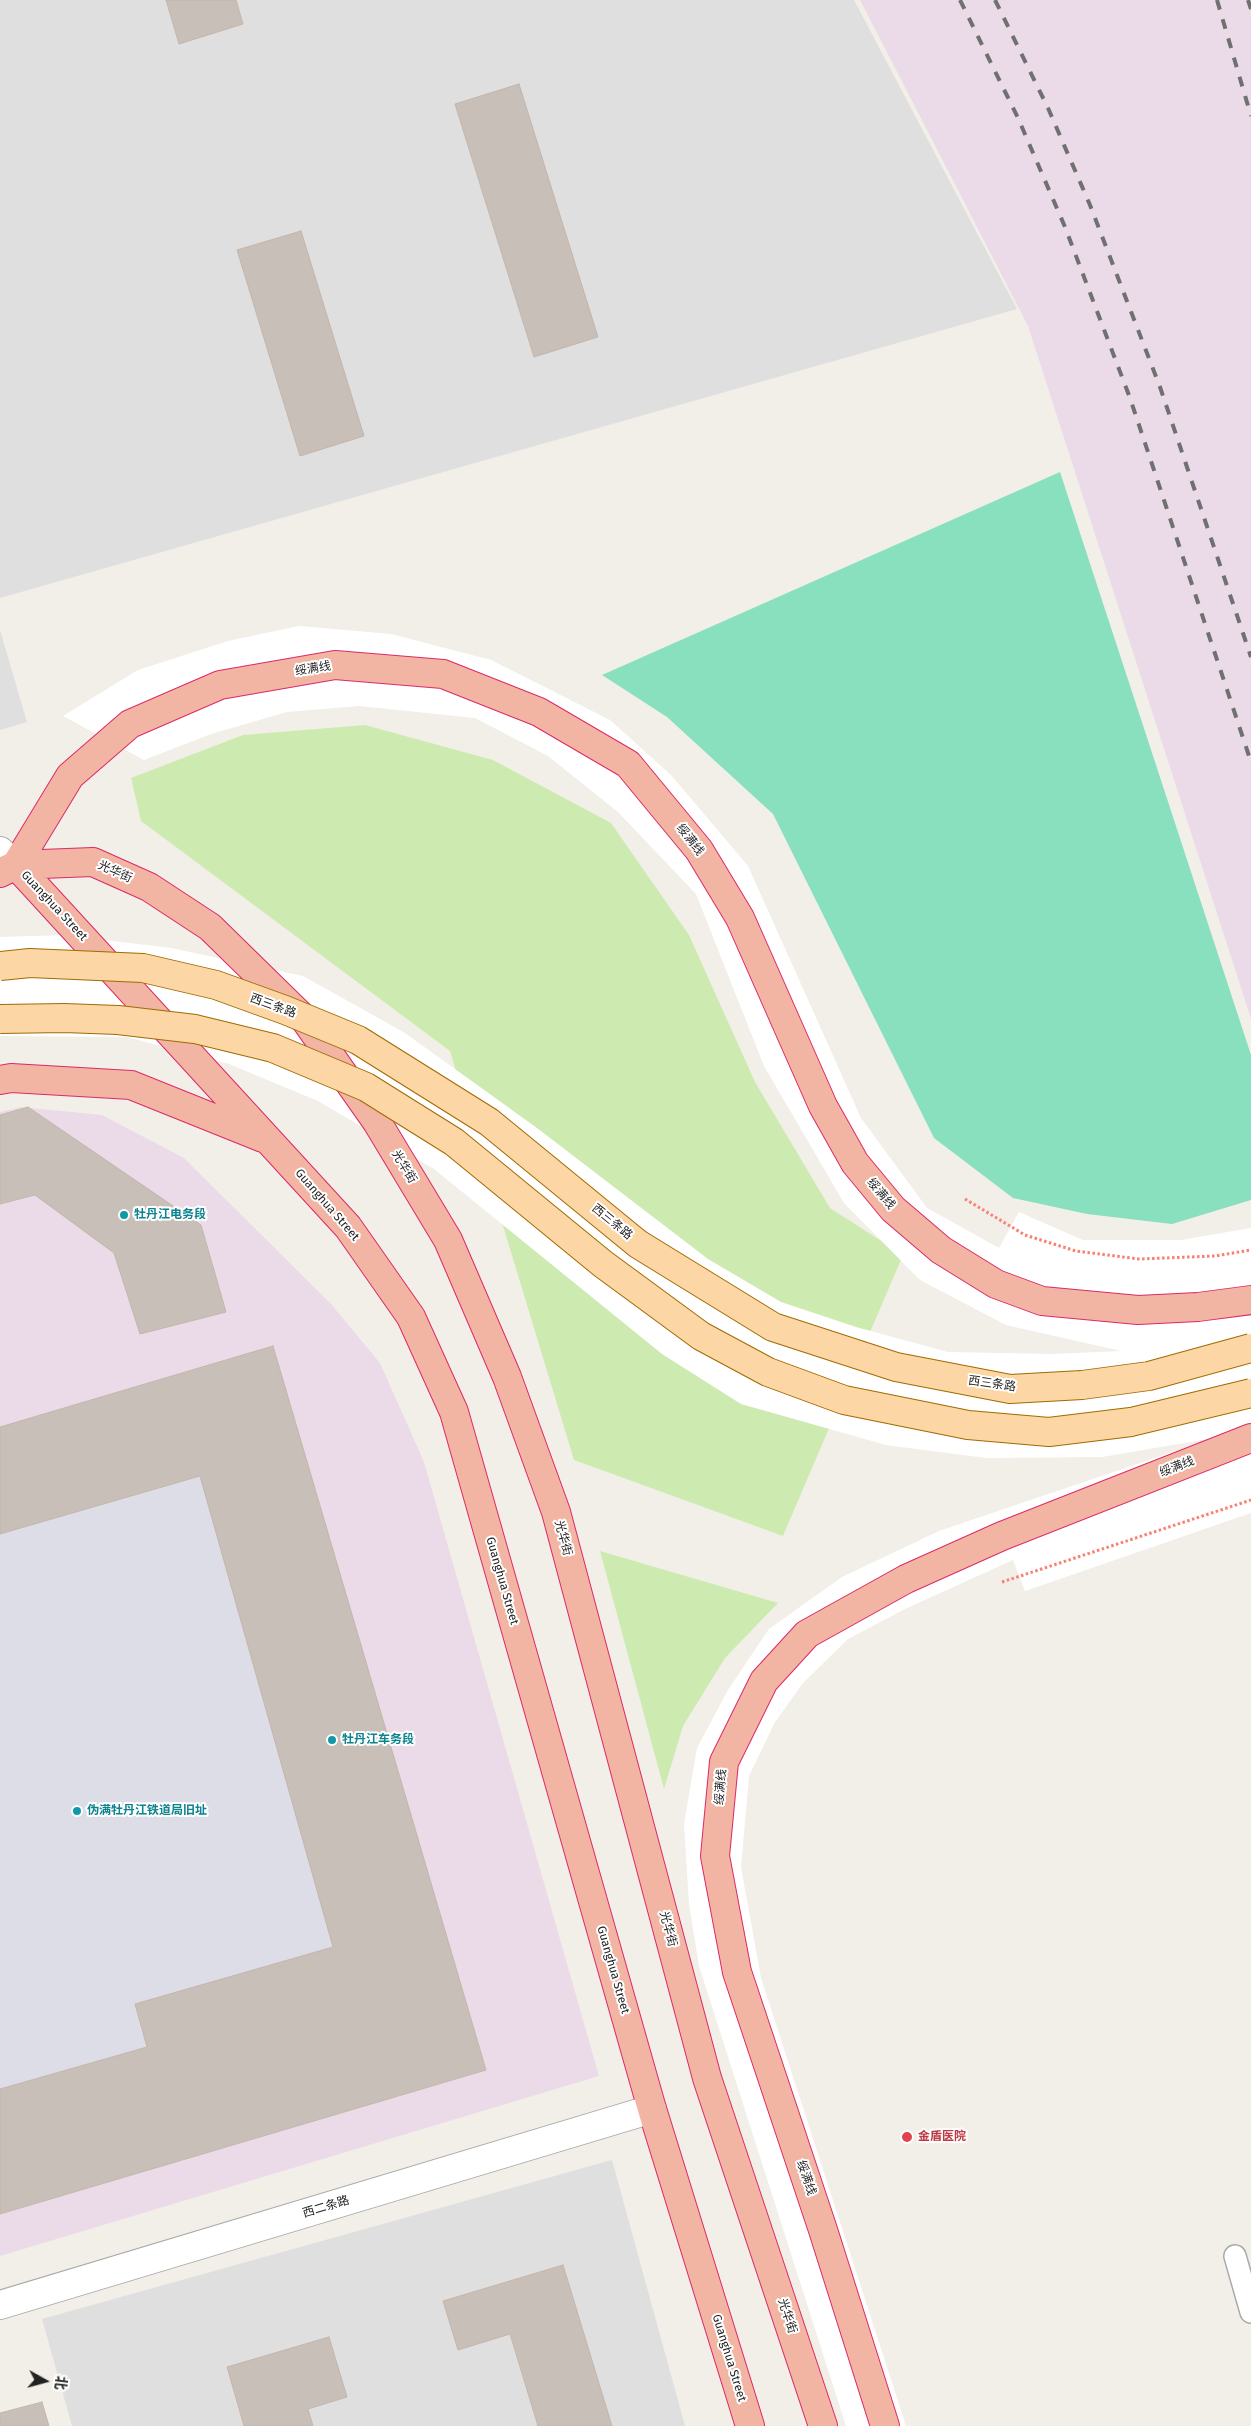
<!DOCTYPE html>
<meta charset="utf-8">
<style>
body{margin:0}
#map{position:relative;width:1251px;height:2426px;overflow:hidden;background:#f2efe9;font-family:"Fira Sans","Noto Sans SC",sans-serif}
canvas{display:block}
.north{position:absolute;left:20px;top:2356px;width:50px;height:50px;-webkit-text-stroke:4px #fff;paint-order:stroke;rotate:97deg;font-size:14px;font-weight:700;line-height:20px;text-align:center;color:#222}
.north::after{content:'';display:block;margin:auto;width:18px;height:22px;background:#222;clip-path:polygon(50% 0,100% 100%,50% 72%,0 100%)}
</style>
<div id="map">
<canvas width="1251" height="2426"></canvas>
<div class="north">北</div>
</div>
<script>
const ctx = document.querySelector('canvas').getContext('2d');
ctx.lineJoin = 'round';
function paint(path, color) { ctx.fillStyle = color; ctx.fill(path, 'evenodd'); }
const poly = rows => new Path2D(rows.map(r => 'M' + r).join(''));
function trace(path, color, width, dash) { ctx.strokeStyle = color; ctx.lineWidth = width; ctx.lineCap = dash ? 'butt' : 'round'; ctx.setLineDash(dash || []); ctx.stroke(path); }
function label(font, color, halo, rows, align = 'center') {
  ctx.font = font + ' "Fira Sans","Noto Sans SC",sans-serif'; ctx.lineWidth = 4; ctx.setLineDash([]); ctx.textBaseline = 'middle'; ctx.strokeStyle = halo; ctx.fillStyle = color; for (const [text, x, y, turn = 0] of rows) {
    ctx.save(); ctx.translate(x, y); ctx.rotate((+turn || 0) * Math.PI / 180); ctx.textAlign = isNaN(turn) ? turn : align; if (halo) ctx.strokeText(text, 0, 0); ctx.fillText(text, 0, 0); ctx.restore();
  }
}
paint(poly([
 [0,0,854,0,1017,309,0,598],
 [0,630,27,722,0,730],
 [612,2160,685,2426,72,2426,42,2319]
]), '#e0dfdf');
paint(poly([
 [860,0,1251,0,1251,1019,1028,326],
 [21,1107,102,1115,184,1158,331,1304,380,1363,424,1462,599,2076,0,2256,0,1112]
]), '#ebdbe8');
paint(poly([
 [365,725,493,760,611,823,689,935,755,1082,830,1208,903,1255,783,1536,574,1460,450,1051,141,821,131,778,243,735],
 [600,1551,778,1603,725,1658,683,1726,664,1789]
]), '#cdebb0');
paint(poly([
 [1060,472,1251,1055,1251,1200,1172,1224,1087,1214,1013,1198,934,1138,773,814,667,717,602,675]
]), '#88e0be');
paint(poly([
 [200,1476,333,1947,135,2004,147,2047,0,2089,0,1534]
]), '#dddde8');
paint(poly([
 [299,626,391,634,491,660,610,720,671,775,748,866,861,1118,927,1208,999,1248,1019,1212,1083,1240,1181,1240,1251,1228,1251,1513,1025,1591,1013,1560,905,1609,848,1639,803,1683,775,1722,749,1776,741,1867,761,1978,906,2426,846,2426,699,1966,689,1904,684,1824,697,1748,728,1690,769,1629,842,1577,939,1531,1214,1438,1102,1457,986,1458,886,1445,741,1404,662,1354,434,1169,318,1101,229,1064,127,1037,0,1036,0,937,63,935,171,948,303,976,405,1033,537,1128,708,1259,781,1302,856,1327,948,1352,1051,1354,1121,1351,1006,1325,920,1280,844,1203,764,1066,696,894,618,812,548,756,475,718,359,706,287,712,211,734,144,760,63,716,138,670,228,641]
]), '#fff');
const building = poly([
 [166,0,236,0,243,24,179,44,166,0],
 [519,84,598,337,534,357,455,104,519,84],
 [301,231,364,436,300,456,237,250,301,231],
 [28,1107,201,1225,226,1312,140,1334,114,1253,35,1195,0,1204,0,1115,28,1107],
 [273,1346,486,2070,0,2214,0,2089,147,2047,135,2004,333,1947,200,1476,0,1534,0,1427,273,1346],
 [563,2265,612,2426,538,2426,510,2334,458,2350,443,2301,563,2265],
 [329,2337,347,2397,308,2409,313,2426,244,2426,227,2367,329,2337],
 [42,2402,49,2426,0,2426,0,2413,42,2402]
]);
paint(building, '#c7bfb8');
trace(building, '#c4b6ab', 1);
const service = poly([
 [1235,2256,1251,2312]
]);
const tertiary = poly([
 [0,851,16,865],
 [0,2305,652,2109]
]);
const trunk = poly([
 [16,865,348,1227,411,1317,454,1412,652,2109,750,2426],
 [16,865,70,776,130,724,220,685,335,665,443,674,539,712,628,764,699,850,740,918,823,1106,855,1163,893,1209,941,1250,996,1284,1042,1301,1138,1310,1198,1307,1251,1300],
 [0,873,16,865,93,862,149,887,210,927,306,1021,377,1122,448,1240,507,1377,556,1512,707,2078,823,2426],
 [0,1080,11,1078,131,1085,263,1138],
 [885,2426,823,2230,737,1972,715,1856,724,1762,764,1681,807,1634,906,1579,1002,1536,1251,1438]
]);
trace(service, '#a9a9a9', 24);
trace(tertiary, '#a9a9a9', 30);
trace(trunk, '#dc2a67', 30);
trace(poly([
 [965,1199,1025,1235,1076,1251,1139,1259,1215,1256,1251,1250],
 [1002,1582,1251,1500]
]), '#fa8072', 3, [2.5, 2.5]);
trace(service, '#fff', 21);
trace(tertiary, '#fff', 28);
trace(trunk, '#f2b4a3', 28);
trace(poly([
 [960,0,1018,118,1065,227,1130,398,1251,762],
 [995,0,1048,108,1090,205,1160,387,1251,657],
 [1217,0,1251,116],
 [1248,0,1251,9]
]), '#707070', 4, [10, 10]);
const primaryBridge = poly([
 [0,966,30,963,143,968,216,985,285,1010,358,1040,489,1122,638,1244,773,1327,896,1367,1010,1389,1082,1385,1149,1376,1251,1348],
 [0,1019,64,1018,118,1020,195,1029,273,1048,366,1087,454,1142,603,1264,701,1336,768,1372,844,1400,968,1425,1049,1432,1131,1422,1251,1393]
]);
trace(primaryBridge, '#a06b00', 30, []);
trace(primaryBridge, '#fcd6a4', 28);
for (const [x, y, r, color] of [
 [124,1215,5,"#0f9aa8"],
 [332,1740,5,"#0f9aa8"],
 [77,1811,5,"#0f9aa8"],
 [907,2137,6,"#e0444e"]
]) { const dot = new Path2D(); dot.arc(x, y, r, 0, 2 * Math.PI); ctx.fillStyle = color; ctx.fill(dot); trace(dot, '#fff', 2); }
label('12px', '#222', '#fff', [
 ["绥满线",313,669,-9],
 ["绥满线",690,840,52],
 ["光华街",115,872,24],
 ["Guanghua Street",54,906,47],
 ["西三条路",273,1006,20],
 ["光华街",404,1167,59],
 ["绥满线",881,1194,50],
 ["Guanghua Street",327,1205,49],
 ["西三条路",612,1222,39],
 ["西三条路",992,1384,8],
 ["绥满线",1177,1467,-21],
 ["光华街",563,1538,75],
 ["Guanghua Street",502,1581,74],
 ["绥满线",721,1787,-85],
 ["光华街",668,1929,75],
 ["Guanghua Street",613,1970,74],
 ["绥满线",806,2178,71],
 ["西二条路",326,2207,-17],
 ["光华街",787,2316,72],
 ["Guanghua Street",729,2358,73]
]);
label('bold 12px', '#0d838f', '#fff', [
 ["牡丹江电务段",134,1215],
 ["牡丹江车务段",342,1740],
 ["伪满牡丹江铁道局旧址",87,1811]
], 'left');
label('bold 12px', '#be3a42', '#fff', [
 ["金盾医院",918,2137]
], 'left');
</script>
